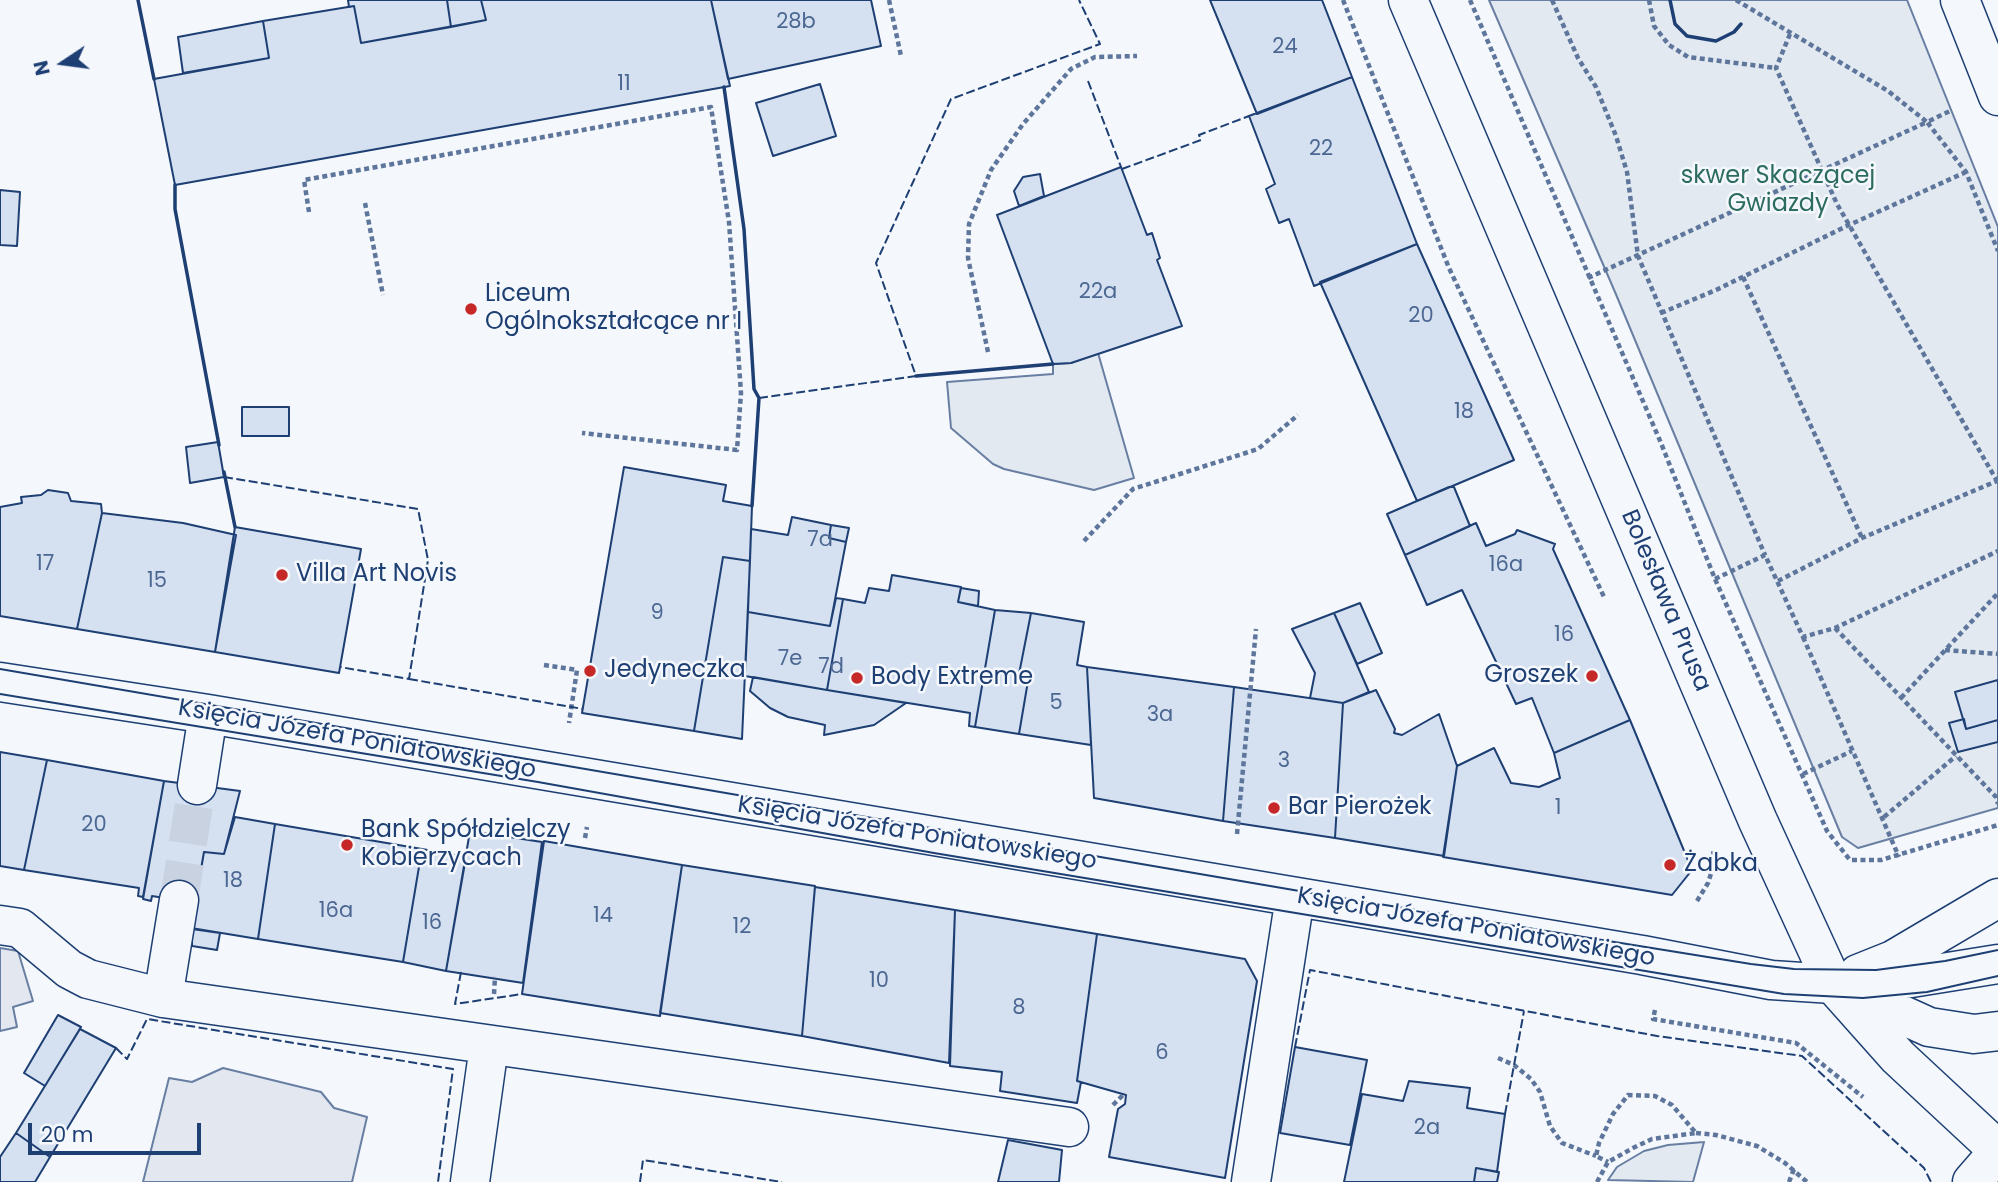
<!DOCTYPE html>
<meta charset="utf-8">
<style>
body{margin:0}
#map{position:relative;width:1998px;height:1182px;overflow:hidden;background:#f4f7fb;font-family:Poppins,sans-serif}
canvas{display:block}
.north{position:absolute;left:28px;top:28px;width:70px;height:70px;-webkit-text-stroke:5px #f4f7fb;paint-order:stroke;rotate:257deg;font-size:19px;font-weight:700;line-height:28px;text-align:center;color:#1d3f73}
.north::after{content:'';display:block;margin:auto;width:24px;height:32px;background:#1d3f73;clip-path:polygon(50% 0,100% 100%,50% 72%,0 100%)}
.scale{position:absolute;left:28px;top:1123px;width:173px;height:32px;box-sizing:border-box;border:4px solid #1d3f73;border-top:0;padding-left:9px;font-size:21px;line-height:24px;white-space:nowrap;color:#1d3f73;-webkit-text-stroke:5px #f4f7fb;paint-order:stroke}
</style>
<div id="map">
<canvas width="1998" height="1182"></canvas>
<div class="north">N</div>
<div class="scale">20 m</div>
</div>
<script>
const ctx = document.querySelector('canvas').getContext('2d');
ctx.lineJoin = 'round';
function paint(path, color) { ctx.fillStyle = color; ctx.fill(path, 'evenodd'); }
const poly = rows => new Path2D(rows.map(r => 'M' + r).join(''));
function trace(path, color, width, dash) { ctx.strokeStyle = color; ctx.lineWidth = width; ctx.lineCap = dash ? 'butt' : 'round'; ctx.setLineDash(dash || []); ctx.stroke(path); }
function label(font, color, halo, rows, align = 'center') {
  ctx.font = font + ' Poppins,sans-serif'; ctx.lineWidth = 5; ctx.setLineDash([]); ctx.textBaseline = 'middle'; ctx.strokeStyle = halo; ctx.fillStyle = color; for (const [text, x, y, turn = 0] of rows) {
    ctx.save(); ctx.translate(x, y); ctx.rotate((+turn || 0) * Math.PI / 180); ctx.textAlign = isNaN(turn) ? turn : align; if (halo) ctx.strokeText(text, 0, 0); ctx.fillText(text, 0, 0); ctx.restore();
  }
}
const green = poly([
 [1489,0,1907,0,1998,227,1998,808,1858,848,1842,837,1615,292,1489,0],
 [1098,353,1134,478,1094,490,1004,469,993,464,951,428,947,382,1053,374,1053,364,1071,363,1098,353],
 [1704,1142,1693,1182,1608,1180,1617,1167,1644,1151,1668,1145,1704,1142]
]);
paint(green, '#e3e9f0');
trace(green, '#687fa3', 2);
const parking = poly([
 [0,948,18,951,33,1001,13,1007,17,1027,0,1031,0,948],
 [223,1068,321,1092,334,1108,367,1117,352,1182,143,1182,169,1078,192,1082,223,1068]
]);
paint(parking, '#e3e8f0');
trace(parking, '#687fa3', 2);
const building = poly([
 [348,0,447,0,451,27,361,43,354,6,349,7,348,0],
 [447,0,481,0,486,20,451,27,447,0],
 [481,0,711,0,730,86,175,185,154,79,269,58,263,21,354,6,361,43,486,20,481,0],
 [711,0,871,0,881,46,728,79,711,0],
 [1210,0,1322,0,1352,77,1257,114,1210,0],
 [263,21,269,58,183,73,178,37,263,21],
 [1352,77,1417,244,1314,286,1289,219,1279,223,1266,189,1275,184,1249,116,1352,77],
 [820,84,836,136,773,156,756,103,820,84],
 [1121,167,1147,235,1152,233,1160,258,1157,260,1182,326,1071,363,1053,364,997,215,1121,167],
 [1040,174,1044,196,1019,206,1014,191,1023,177,1040,174],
 [0,190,20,192,17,246,0,245,0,190],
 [1417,244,1514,460,1417,501,1320,282,1417,244],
 [242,407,289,407,289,436,242,436,242,407],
 [218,442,224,477,190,483,186,447,218,442],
 [624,467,726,485,723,501,752,506,750,561,723,557,694,731,582,713,624,467],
 [1449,487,1454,487,1470,526,1405,555,1387,514,1449,487],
 [48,490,68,493,71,501,101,504,102,513,77,629,0,616,0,507,22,503,21,497,41,495,48,490],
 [102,513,183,523,236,535,215,652,77,629,102,513],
 [792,517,831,525,829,538,846,542,830,626,748,612,751,529,788,535,792,517],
 [1476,523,1486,546,1515,534,1517,530,1555,544,1553,549,1630,720,1554,753,1532,698,1516,704,1462,590,1427,605,1405,555,1476,523],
 [831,525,849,528,846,542,829,538,831,525],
 [235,527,361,549,339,673,215,652,235,527],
 [723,557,750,561,742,739,694,731,723,557],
 [892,575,961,587,958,602,995,610,975,727,969,726,970,713,827,690,843,599,865,603,869,588,889,591,892,575],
 [961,588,979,591,978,606,958,602,961,588],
 [836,598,843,599,827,690,745,676,748,612,830,626,836,598],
 [1360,603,1382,653,1357,664,1334,613,1360,603],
 [995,610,1031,613,1019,674,1029,675,1019,734,975,727,995,610],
 [1031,613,1084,622,1077,665,1087,667,1091,745,1019,734,1029,675,1019,674,1031,613],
 [1334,613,1369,692,1343,703,1310,698,1315,673,1292,629,1334,613],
 [1087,667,1234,687,1223,821,1094,798,1087,667],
 [753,677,827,690,906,703,874,725,824,735,825,725,788,717,770,708,750,691,753,677],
 [1998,680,1998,720,1966,729,1955,692,1998,680],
 [1234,687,1343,703,1335,838,1223,821,1234,687],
 [1376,690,1395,729,1394,733,1402,735,1439,714,1457,766,1444,856,1335,838,1343,703,1376,690],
 [1964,719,1966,729,1998,720,1998,742,1958,752,1949,723,1964,719],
 [1630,720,1692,870,1672,895,1443,857,1457,766,1494,748,1511,783,1539,787,1560,778,1554,753,1630,720],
 [0,752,47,760,24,870,0,866,0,752],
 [47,760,164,781,143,897,138,896,139,888,24,870,47,760],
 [164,781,240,791,224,854,204,852,195,903,152,896,151,901,143,899,164,781],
 [235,817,275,824,258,939,191,928,204,852,224,854,235,817],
 [275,824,422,849,403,962,258,939,275,824],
 [470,831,542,842,523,983,446,971,470,831],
 [544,841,682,865,660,1016,522,994,544,841],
 [422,849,466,857,446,971,403,962,422,849],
 [682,865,815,886,802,1036,660,1013,682,865],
 [815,887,955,910,949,1063,802,1036,815,887],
 [955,910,1097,934,1077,1081,1081,1082,1077,1103,1000,1091,1002,1072,950,1066,955,910],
 [192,929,220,933,217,950,192,946,192,929],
 [1097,934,1245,959,1257,981,1225,1178,1109,1157,1118,1109,1125,1104,1126,1095,1077,1081,1097,934],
 [58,1015,81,1027,45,1086,24,1073,58,1015],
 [80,1029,116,1048,50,1157,16,1133,80,1029],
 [1295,1047,1367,1060,1350,1145,1280,1133,1295,1047],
 [1409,1081,1470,1088,1467,1108,1505,1114,1497,1172,1476,1168,1474,1182,1344,1182,1362,1094,1403,1101,1409,1081],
 [16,1133,50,1157,35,1182,0,1182,0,1157,16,1133],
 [1008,1140,1062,1150,1059,1182,998,1182,1008,1140],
 [1476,1168,1499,1172,1497,1182,1474,1182,1476,1168]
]);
paint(building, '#d5e0f0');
trace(building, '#1d3f73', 2);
trace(poly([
 [179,900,197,785]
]), '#c9d2e0', 38, [38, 19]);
const minor = poly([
 [1408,0,1758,821,1833,984,1898,1057,1998,1150],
 [1960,0,1998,96],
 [0,682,208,714,1642,955,1771,980,1833,984,1911,978,1998,964],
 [197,785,208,714],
 [0,925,20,928,69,969,88,979,163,998,1069,1127],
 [1858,974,1893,960,1998,898],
 [1845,989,1929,1027,1974,1034,1998,1031],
 [163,998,179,900],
 [470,1182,489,1046],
 [1251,1182,1295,897],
 [1972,1182,1998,1152]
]);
trace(minor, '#1d3f73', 41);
trace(poly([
 [889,0,901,56],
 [1343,0,1449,268,1605,599],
 [1470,0,1661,443,1715,579,1827,831,1850,860,1881,860,1998,825],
 [1552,0,1578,58,1596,87,1616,136,1627,172,1638,256,1765,555],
 [1649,0,1654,26,1669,45,1688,57,1776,68],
 [1736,0,1888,91,1927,122,1950,111],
 [1790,34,1776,68,1837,204,1997,481],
 [365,203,383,295],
 [309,212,304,180,711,107,729,222,741,393,737,450,582,433],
 [1743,277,1862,538],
 [1588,278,1927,122,1966,172,1998,251],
 [1661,313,1716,290,1849,225,1966,172],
 [988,352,968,258,969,224,991,170,1023,124,1071,69,1095,57,1137,56],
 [1084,541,1133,489,1258,449,1298,415],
 [1715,579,1765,555,1803,637,1835,628,1998,551],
 [1778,581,1862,538,1997,481],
 [1835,628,1996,797,1998,804],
 [1803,637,1899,857],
 [1945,650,1998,654],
 [544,665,577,670,569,723],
 [1901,698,1998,593],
 [1803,774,1852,751],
 [1884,817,1956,756],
 [1237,834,1256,629],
 [521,838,523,829],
 [585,838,587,827],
 [1697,901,1708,883,1715,861,1713,851],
 [494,994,495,977],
 [1655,1010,1653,1019,1796,1043,1863,1097],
 [1498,1058,1514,1065,1531,1079,1540,1092,1550,1126,1562,1143,1596,1156],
 [1113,1105,1124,1094],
 [1696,1133,1716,1135,1757,1146,1785,1163,1807,1182],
 [1597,1182,1608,1162,1633,1148,1652,1139,1696,1133,1672,1105,1655,1096,1628,1095,1613,1114,1599,1143,1596,1156,1608,1162],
 [1789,1182,1794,1169]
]), '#5e769c', 4.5, [5, 3.5]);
trace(minor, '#f4f7fb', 38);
trace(poly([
 [0,669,1317,894,1751,964,1794,969,1876,970,1945,961,1998,950],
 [0,694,538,782,934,853,1784,994,1863,998,1927,992,1998,976]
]), '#1d3f73', 2);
trace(poly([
 [1088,81,1121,167],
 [1122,169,1201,140,1199,135,1249,116],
 [759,398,916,376,876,263,951,99,1100,44,1079,0],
 [224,477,418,509,428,560,409,679,340,667],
 [409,679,583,709],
 [461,972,455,1004,522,994],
 [1295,1047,1310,970,1657,1036,1802,1056,1924,1168,1931,1182],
 [116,1048,127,1059,147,1019,453,1069,438,1182],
 [1505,1114,1524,1011],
 [640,1182,643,1160,782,1182]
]), '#1d3f73', 2, [9, 3.5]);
trace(poly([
 [138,0,154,79],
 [1670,0,1675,24,1687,36,1716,41,1734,32,1741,24],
 [724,87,744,229,754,389,759,398,752,506],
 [175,185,175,209,219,445],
 [916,376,1053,364],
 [224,472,235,527]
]), '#1d3f73', 3.5);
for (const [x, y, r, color] of [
 [471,309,7,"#c62828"],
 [282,575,7,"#c62828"],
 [590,671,7,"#c62828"],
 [1592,676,7,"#c62828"],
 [857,678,7,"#c62828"],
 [1274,808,7,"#c62828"],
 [347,845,7,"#c62828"],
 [1670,865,7,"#c62828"]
]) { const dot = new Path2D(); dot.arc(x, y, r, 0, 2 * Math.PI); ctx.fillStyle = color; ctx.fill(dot); trace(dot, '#f4f7fb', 2.5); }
label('21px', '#4b6792', null, [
 ["28b",796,23],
 ["24",1285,48],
 ["11",624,85],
 ["22",1321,150],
 ["22a",1098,293],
 ["20",1421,317],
 ["18",1464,413],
 ["7a",820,541],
 ["17",45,565],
 ["16a",1506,566],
 ["15",157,582],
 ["9",657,614],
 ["16",1564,636],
 ["7e",790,660],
 ["7d",831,668],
 ["5",1056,704],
 ["3a",1160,716],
 ["3",1284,762],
 ["1",1558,809],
 ["20",94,826],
 ["18",233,882],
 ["16a",336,912],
 ["14",603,917],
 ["16",432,924],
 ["12",742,928],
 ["10",879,982],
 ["8",1019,1009],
 ["6",1162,1054],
 ["2a",1427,1129]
]);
label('24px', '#2c6c60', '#f4f7fb', [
 ["skwer Skaczącej",1778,177],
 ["Gwiazdy",1778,205]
]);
label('24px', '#1d3f73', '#f4f7fb', [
 ["Liceum",485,295],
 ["Ogólnokształcące nr I",485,323],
 ["Villa Art Novis",296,575],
 ["Jedyneczka",604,671],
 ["Groszek",1578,676,"right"],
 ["Body Extreme",871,678],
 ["Bar Pierożek",1288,808],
 ["Bank Spółdzielczy",361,831],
 ["Kobierzycach",361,859],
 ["Żabka",1684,865]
], 'left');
label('24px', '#1d3f73', '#f4f7fb', [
 ["Bolesława Prusa",1665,601,67],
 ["Księcia Józefa Poniatowskiego",357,740,10],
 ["Księcia Józefa Poniatowskiego",917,834,9],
 ["Księcia Józefa Poniatowskiego",1476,928,10]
]);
</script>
